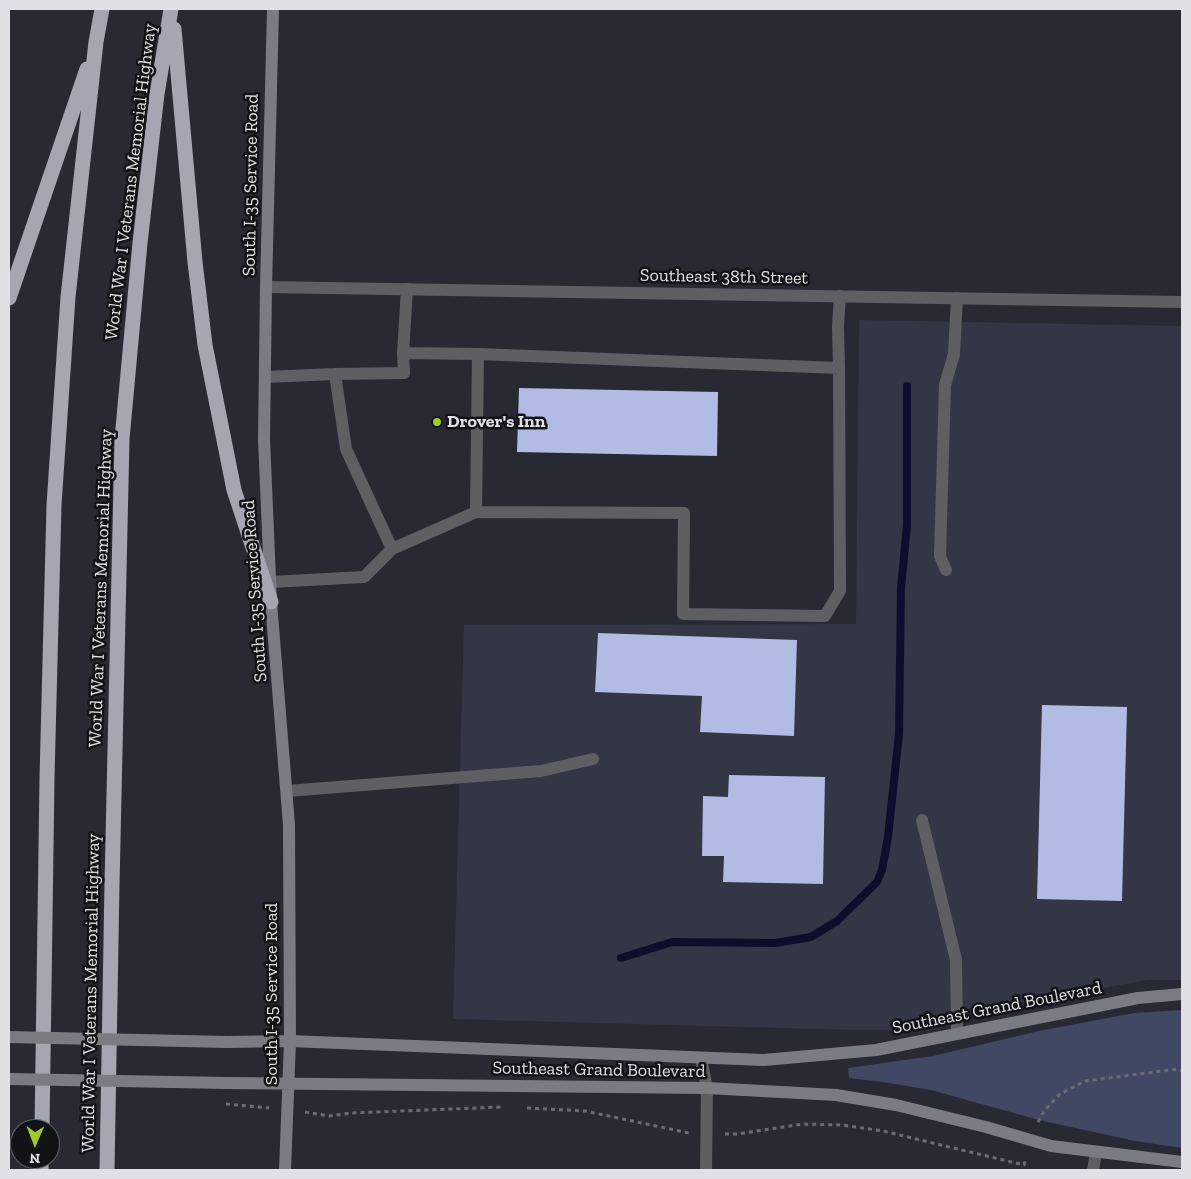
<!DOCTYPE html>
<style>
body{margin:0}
#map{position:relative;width:1191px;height:1179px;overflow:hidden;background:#282a33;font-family:"Zilla Slab",serif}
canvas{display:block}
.frame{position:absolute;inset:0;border:10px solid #dfe1e7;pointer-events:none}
.north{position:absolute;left:10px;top:1119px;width:50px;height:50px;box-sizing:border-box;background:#121317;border:1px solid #64656a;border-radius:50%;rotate:181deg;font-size:14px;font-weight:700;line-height:20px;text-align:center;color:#dfe1e7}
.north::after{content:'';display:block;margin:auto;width:18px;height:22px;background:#9fca2c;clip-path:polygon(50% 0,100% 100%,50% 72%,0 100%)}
</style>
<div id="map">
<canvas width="1191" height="1179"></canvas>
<div class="frame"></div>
<div class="north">N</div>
</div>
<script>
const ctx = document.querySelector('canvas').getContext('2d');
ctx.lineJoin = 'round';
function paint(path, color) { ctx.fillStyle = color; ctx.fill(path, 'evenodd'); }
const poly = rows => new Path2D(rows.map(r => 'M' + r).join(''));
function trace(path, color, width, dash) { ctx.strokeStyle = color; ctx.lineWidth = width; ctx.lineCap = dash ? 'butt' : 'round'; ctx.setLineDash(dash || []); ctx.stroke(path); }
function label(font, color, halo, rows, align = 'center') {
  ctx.font = font + ' "Zilla Slab",serif'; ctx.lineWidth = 5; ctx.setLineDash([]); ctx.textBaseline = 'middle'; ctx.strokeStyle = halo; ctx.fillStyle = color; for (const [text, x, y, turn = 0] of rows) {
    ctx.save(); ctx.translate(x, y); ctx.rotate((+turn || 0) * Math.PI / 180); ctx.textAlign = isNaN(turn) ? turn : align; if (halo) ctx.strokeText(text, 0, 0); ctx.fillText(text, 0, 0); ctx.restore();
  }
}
paint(poly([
 [859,320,1182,326,1182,980,1148,980,984,1009,909,1030,854,1030,453,1019,464,625,856,624]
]), '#333644');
paint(poly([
 [1182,1010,1182,1148,1135,1141,1039,1120,931,1090,883,1082,849,1078,848,1068,933,1056,1039,1031,1134,1013]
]), '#414863');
trace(poly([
 [621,958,672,942,775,943,811,937,837,921,877,882,882,870,888,837,899,734,901,588,907,525,907,386]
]), '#0b0f2c', 8);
paint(poly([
 [519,388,718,392,717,456,517,452],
 [598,633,797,640,794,736,700,732,702,696,595,692],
 [1042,705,1127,707,1122,901,1037,899],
 [729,775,825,777,823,884,723,882,724,856,702,856,703,796,728,797]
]), '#b1bbe4');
trace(poly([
 [226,1104,269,1108],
 [527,1108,585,1111,689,1133],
 [305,1112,330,1116,351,1113,501,1107],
 [1038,1122,1044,1111,1060,1094,1085,1081,1178,1069,1182,1071],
 [725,1134,737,1134,803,1124,842,1125,883,1131,1024,1165,1026,1158]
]), '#6a6c74', 3, [4, 4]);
trace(poly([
 [403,353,478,354,839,368,840,591,825,616,683,614,684,513,476,512,392,549,346,449,335,374,404,373,403,353,407,289],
 [839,368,838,326,840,296],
 [265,377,335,374],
 [476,512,478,354],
 [946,570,940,556,945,385,954,354,957,298],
 [271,582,364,577,392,549],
 [287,791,541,771,593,759],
 [922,820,956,960,957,1034]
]), '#5e5f63', 12);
trace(poly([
 [266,287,1182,302],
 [701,1058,707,1088,706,1170],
 [1093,1170,1096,1153]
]), '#5e5f63', 12);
trace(poly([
 [273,9,266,287,264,439,271,602,289,825,290,1041,285,1170],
 [227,1042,290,1041,764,1060,876,1050,1138,998,1182,994],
 [227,1083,707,1088,836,1095,896,1105,986,1127,1051,1146,1182,1162]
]), '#7a7c83', 12);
trace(poly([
 [174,29,195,262,205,345,234,490,271,602],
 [9,298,87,69],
 [42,1129,47,778,54,505,68,297,96,42,102,9],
 [41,1170,41,1159],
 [107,1170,112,884,122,439,140,243,157,94,171,9]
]), '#a4a6b1', 15);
trace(poly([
 [9,1037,227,1042],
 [9,1079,227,1083]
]), '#7a7c83', 12);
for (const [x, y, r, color] of [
 [437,422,5,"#9fca2c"]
]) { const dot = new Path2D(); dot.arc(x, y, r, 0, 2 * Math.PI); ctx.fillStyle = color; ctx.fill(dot); trace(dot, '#121317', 2); }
label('18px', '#dfe1e7', '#121317', [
 ["World War I Veterans Memorial Highway",131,182,-83],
 ["South I-35 Service Road",251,185,-89],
 ["Southeast 38th Street",724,277,1],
 ["World War I Veterans Memorial Highway",101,588,-88],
 ["South I-35 Service Road",255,591,-94],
 ["World War I Veterans Memorial Highway",91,993,-89],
 ["South I-35 Service Road",272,994,-90],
 ["Southeast Grand Boulevard",997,1008,-11],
 ["Southeast Grand Boulevard",599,1070,1]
]);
label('bold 18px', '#dfe1e7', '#121317', [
 ["Drover's Inn",447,422]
], 'left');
</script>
